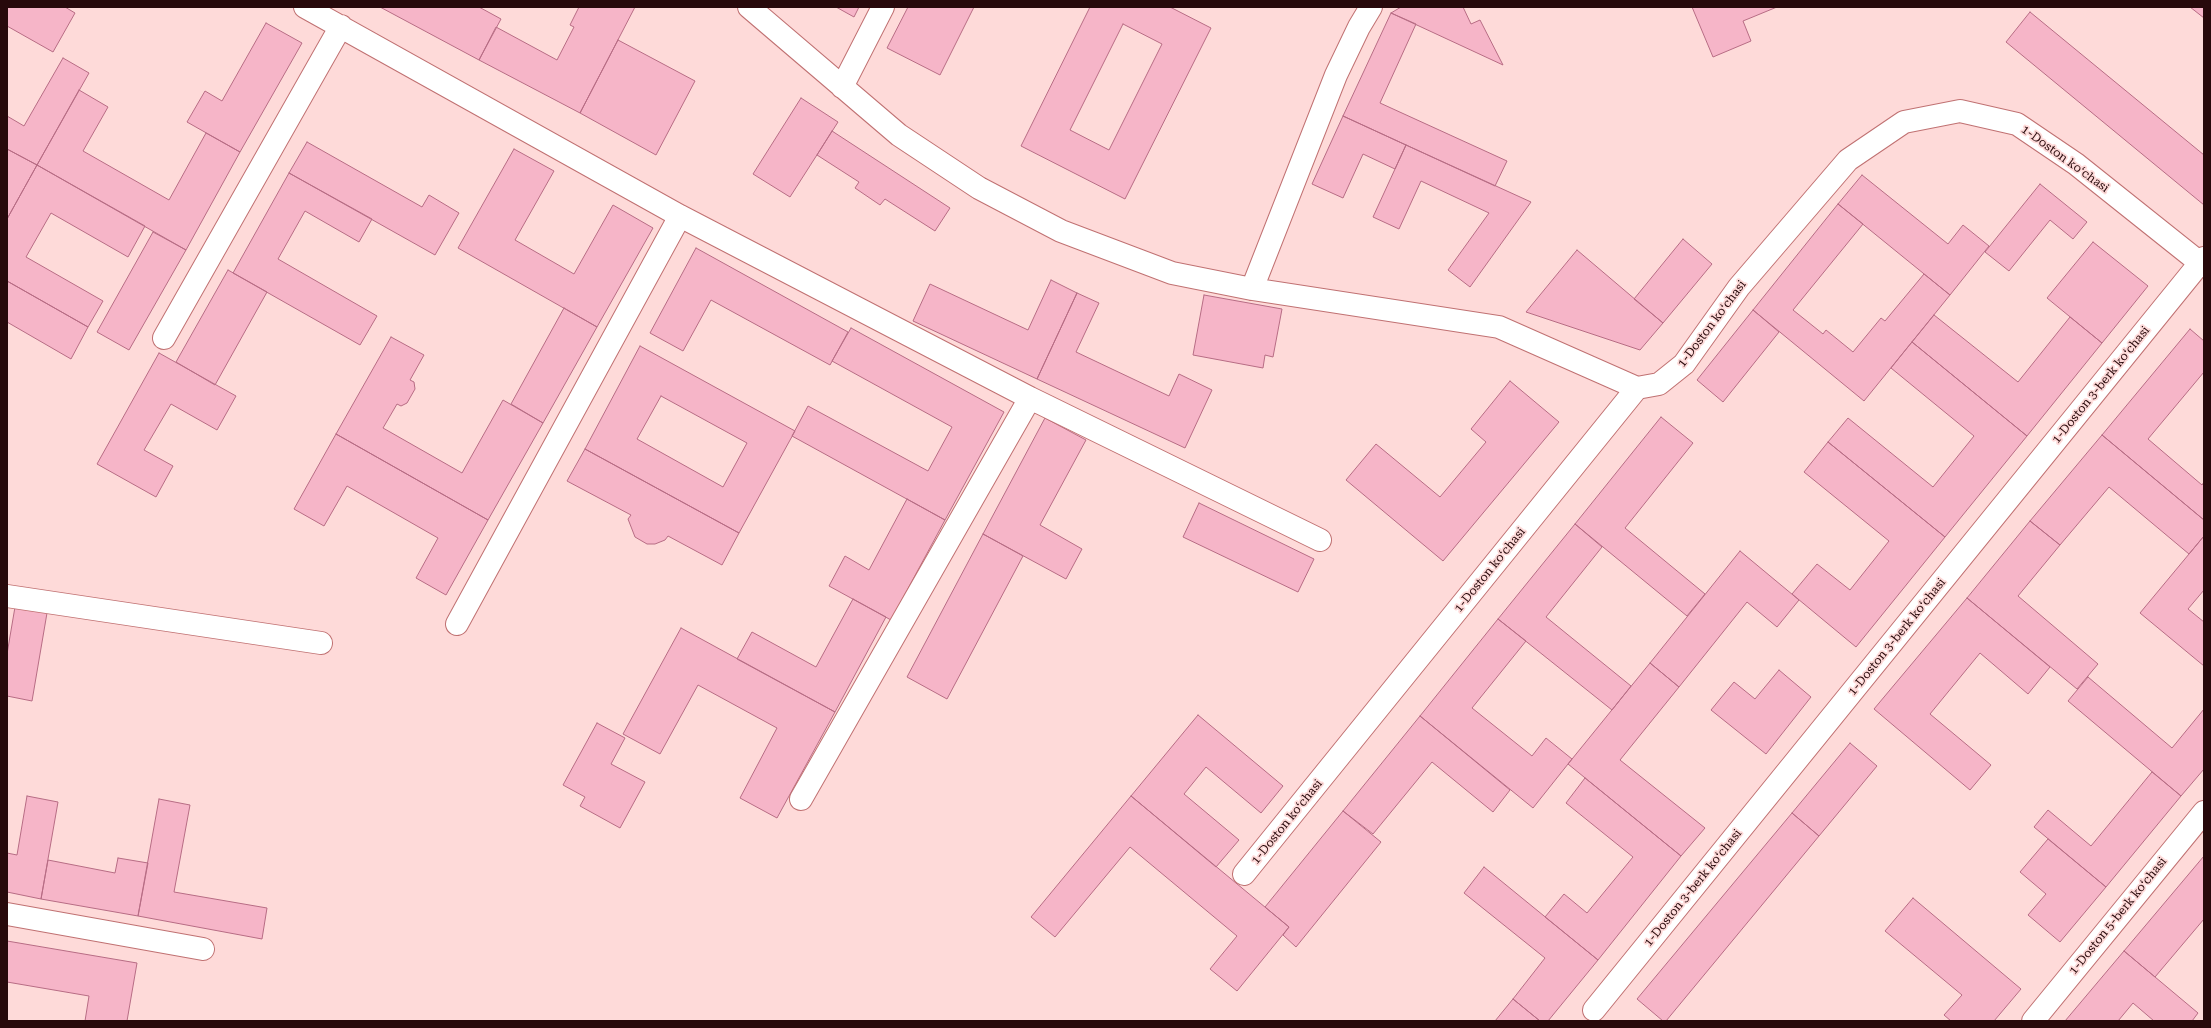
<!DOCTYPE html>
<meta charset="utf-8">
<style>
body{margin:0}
#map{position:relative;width:2211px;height:1028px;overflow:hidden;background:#fedad9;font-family:"Roboto Serif",serif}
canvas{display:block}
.frame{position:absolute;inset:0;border:8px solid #27090b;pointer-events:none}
</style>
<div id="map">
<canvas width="2211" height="1028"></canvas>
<div class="frame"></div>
</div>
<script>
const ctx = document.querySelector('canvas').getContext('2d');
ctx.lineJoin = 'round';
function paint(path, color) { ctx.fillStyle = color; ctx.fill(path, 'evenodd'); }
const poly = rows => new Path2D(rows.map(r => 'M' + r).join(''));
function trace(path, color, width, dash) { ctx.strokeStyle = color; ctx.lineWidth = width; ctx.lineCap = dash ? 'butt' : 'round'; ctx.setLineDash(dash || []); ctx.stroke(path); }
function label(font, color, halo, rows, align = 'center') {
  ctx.font = font + ' "Roboto Serif",serif'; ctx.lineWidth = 3.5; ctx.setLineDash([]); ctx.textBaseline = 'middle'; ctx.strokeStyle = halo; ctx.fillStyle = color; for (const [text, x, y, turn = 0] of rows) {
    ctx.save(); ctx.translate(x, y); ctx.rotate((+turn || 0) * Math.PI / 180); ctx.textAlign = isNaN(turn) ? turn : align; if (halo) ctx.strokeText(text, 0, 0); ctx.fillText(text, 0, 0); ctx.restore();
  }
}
const building = poly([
 [7,7,65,7,75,13,53,52,7,26,7,7],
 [380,7,479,7,501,19,479,60,380,7],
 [579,7,635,7,580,113,479,60,496,27,557,60,574,27,570,25,579,7],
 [836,7,859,7,854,17,836,7],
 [908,7,974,7,940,75,887,48,908,7],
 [1090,7,1170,7,1211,28,1125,199,1021,146,1090,7],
 [1123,24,1162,44,1109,150,1070,130,1123,24],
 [1401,7,1463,7,1471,24,1480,20,1503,65,1391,13,1401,7],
 [1692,7,1777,7,1743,21,1751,41,1713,57,1692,7],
 [2190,7,2204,7,2204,18,2190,7],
 [2030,12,2204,155,2204,205,2006,42,2030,12],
 [1391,13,1416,24,1380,103,1507,161,1495,186,1343,116,1391,13],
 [266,23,302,43,240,152,187,122,205,91,222,101,266,23],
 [618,40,695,81,656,155,580,113,618,40],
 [63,58,89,73,37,165,7,149,7,116,24,126,63,58],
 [79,90,108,107,83,151,169,200,206,133,240,152,186,250,37,165,79,90],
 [801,98,838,122,790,197,753,174,801,98],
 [1343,116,1406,145,1395,169,1363,154,1343,198,1312,184,1343,116],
 [832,131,950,208,935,231,885,199,880,205,855,188,859,182,817,155,832,131],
 [307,142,422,207,429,195,459,213,435,255,289,173,307,142],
 [1406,145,1531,202,1470,287,1448,270,1489,213,1421,181,1399,229,1373,217,1406,145],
 [7,149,37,165,7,219,7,149],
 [514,149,554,171,515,240,574,274,613,205,653,228,597,327,458,248,514,149],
 [37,165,145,226,128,257,51,213,26,257,103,301,88,327,7,281,7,219,37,165],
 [289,173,372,219,359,242,305,211,278,259,377,316,360,345,233,273,289,173],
 [1862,175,1948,244,1963,225,1989,246,1950,295,1838,204,1862,175],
 [2040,184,2087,222,2073,239,2050,220,2009,271,1985,252,2040,184],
 [1838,204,1863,224,1793,310,1823,334,1826,330,1853,352,1881,318,1885,321,1924,274,1950,295,1864,401,1753,310,1838,204],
 [153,232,186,250,129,350,97,332,153,232],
 [1683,239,1712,264,1663,323,1634,299,1683,239],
 [2093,242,2148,286,2102,343,2047,298,2093,242],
 [696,248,848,332,830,365,711,300,683,351,650,333,696,248],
 [1577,250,1663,323,1640,350,1526,312,1577,250],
 [228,270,267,292,215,385,176,362,228,270],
 [1051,280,1077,293,1037,379,913,321,930,284,1028,330,1051,280],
 [7,281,88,327,71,359,7,322,7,281],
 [1077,293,1099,303,1076,352,1169,396,1179,374,1212,390,1185,448,1037,379,1077,293],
 [1204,295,1282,309,1273,357,1265,355,1263,368,1193,355,1204,295],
 [564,308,597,327,543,423,511,404,564,308],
 [1753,310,1779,332,1723,402,1697,380,1753,310],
 [1934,315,2018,382,2070,317,2102,343,2027,436,1912,342,1934,315],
 [851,328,1004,412,945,520,792,436,808,406,928,471,952,427,832,361,851,328],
 [2190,329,2204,341,2204,372,2148,439,2202,485,2204,482,2204,520,2102,435,2190,329],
 [391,337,424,355,410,380,414,382,415,389,407,403,401,406,397,404,383,428,462,473,503,400,543,423,488,520,336,434,391,337],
 [1912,342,2027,436,1945,537,1828,442,1848,418,1933,487,1974,436,1891,368,1912,342],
 [640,346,795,431,739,533,585,449,640,346],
 [661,396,747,443,723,487,637,439,661,396],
 [159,353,236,396,217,430,171,404,144,450,173,466,156,497,97,464,159,353],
 [1510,381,1559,422,1443,561,1346,480,1376,444,1440,497,1486,442,1471,429,1510,381],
 [1661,417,1693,443,1625,528,1705,594,1687,616,1575,524,1661,417],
 [1045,418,1086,440,1040,525,1082,549,1066,579,983,534,1045,418],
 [336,434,488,520,446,595,416,578,438,538,347,486,324,526,294,509,336,434],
 [2102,435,2204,520,2204,536,2189,554,2109,487,2060,545,2030,521,2102,435],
 [1828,442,1945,537,1856,647,1792,594,1817,564,1850,590,1889,541,1804,472,1828,442],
 [585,449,739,533,722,565,668,536,665,540,655,544,647,544,635,537,628,519,631,515,567,481,585,449],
 [907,499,945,520,891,620,829,586,845,556,869,570,907,499],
 [1199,503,1314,559,1298,592,1183,537,1199,503],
 [2030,521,2060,545,2018,596,2098,664,2077,689,1967,598,2030,521],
 [1575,524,1602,547,1546,617,1631,686,1612,710,1498,619,1575,524],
 [983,534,1023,556,947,699,907,677,983,534],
 [2204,536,2204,590,2188,609,2204,622,2204,666,2140,613,2204,536],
 [1740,551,1799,600,1777,627,1747,602,1679,687,1650,663,1740,551],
 [1967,598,2050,667,2028,694,1980,653,1930,714,1991,765,1970,790,1874,709,1967,598],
 [853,599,886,617,835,712,737,659,752,632,816,667,853,599],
 [15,607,47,613,32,701,7,696,7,654,15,607],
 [1498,619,1526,641,1472,708,1532,756,1546,738,1572,759,1533,808,1420,716,1498,619],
 [681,628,835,712,777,818,740,798,777,728,698,685,660,754,623,734,681,628],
 [1650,663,1679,687,1620,760,1705,828,1681,856,1568,764,1650,663],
 [1779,670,1811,697,1766,754,1711,710,1734,682,1755,699,1779,670],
 [2088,677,2172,748,2204,709,2204,769,2181,796,2068,701,2088,677],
 [1198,715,1283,786,1261,813,1206,767,1184,794,1239,840,1216,867,1131,796,1198,715],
 [1420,716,1510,790,1493,812,1432,762,1373,834,1343,811,1420,716],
 [597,723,625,738,611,764,645,782,620,828,580,806,585,797,563,785,597,723],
 [1850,743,1877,766,1819,836,1792,813,1850,743],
 [2152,772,2181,796,2106,887,2034,827,2048,810,2091,846,2152,772],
 [1585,778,1681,856,1598,960,1545,917,1564,894,1587,913,1633,857,1566,803,1585,778],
 [27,796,58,802,41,899,7,892,7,853,17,855,27,796],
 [1131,796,1289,927,1237,991,1210,969,1237,936,1130,847,1055,937,1031,917,1131,796],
 [159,799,190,805,174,892,267,908,262,939,138,916,159,799],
 [1343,811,1381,842,1296,947,1283,935,1289,927,1265,907,1343,811],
 [1792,813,1819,836,1666,1021,1663,1021,1637,999,1792,813],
 [2048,839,2106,887,2060,942,2028,915,2046,894,2020,872,2048,839],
 [2204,856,2204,919,2155,977,2124,951,2204,856],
 [118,858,148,863,138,916,41,899,48,860,115,873,118,858],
 [1484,867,1598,960,1548,1021,1540,1021,1513,999,1545,958,1464,893,1484,867],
 [1913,898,2021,989,1994,1021,1951,1021,1944,1015,1962,995,1885,931,1913,898],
 [7,941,137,963,127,1021,85,1021,89,996,7,982,7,941],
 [2124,951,2198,1013,2192,1021,2154,1021,2133,1003,2118,1021,2065,1021,2124,951],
 [1513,999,1540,1021,1495,1021,1513,999]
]);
paint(building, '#f6b5c8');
trace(building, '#b76c84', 1);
const minor = poly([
 [305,7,680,216,1030,398,1320,540],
 [749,7,899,135,979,188,1061,231,1172,273,1252,289,1499,327,1637,388],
 [842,87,883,7],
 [1252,289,1336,75,1359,27,1371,7],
 [164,338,341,26],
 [7,596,321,643],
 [457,624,680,216],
 [801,799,1030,398],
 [1244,874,1637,388,1659,384,1684,364,1739,287,1848,160,1904,122,1960,111,2017,124,2076,164,2204,266],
 [7,914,203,949],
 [1594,1010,2204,258],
 [2033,1021,2204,812]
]);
trace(minor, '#c07172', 24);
trace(minor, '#fff', 22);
label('12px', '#27090b', '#fedad9', [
 ["1-Doston koʻchasi",2065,159,36],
 ["1-Doston koʻchasi",1712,324,-53],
 ["1-Doston 3-berk koʻchasi",2101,385,-51],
 ["1-Doston koʻchasi",1490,570,-51],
 ["1-Doston 3-berk koʻchasi",1897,637,-51],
 ["1-Doston koʻchasi",1287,822,-51],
 ["1-Doston 3-berk koʻchasi",1693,888,-51],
 ["1-Doston 5-berk koʻchasi",2118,916,-51]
]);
</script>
